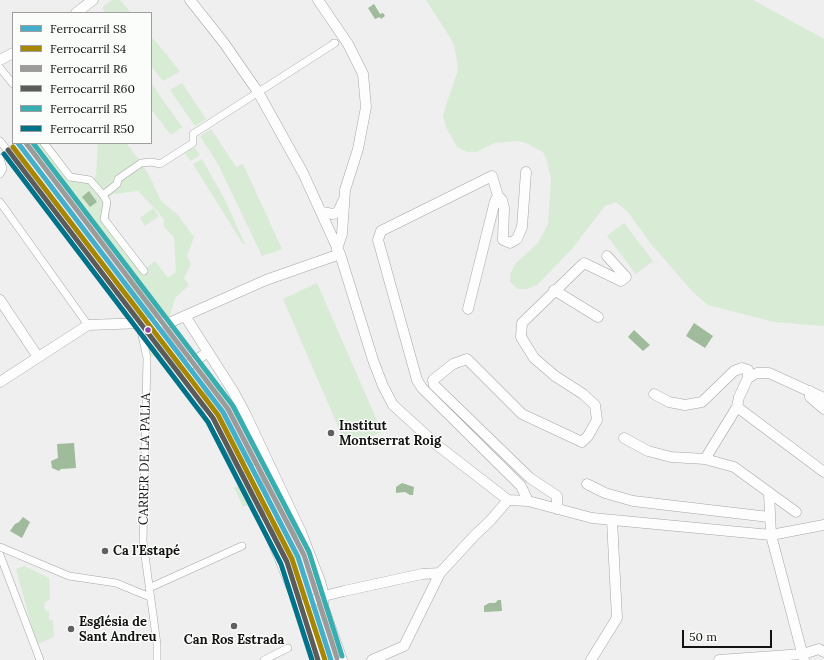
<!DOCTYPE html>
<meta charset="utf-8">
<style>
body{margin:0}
#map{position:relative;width:824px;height:660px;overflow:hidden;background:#eeefee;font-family:Lora,serif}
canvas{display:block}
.legend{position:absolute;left:12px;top:12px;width:140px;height:132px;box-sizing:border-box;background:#fbfdfa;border:1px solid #9e9f9d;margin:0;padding:5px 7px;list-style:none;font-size:12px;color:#121312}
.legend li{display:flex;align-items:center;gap:8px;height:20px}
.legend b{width:20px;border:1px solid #9e9f9d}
.scale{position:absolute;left:682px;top:630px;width:90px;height:18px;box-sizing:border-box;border:2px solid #121312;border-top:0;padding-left:5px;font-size:12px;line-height:14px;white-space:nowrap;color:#121312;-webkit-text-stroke:3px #fbfdfa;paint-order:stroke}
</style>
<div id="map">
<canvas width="824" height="660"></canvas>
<ul class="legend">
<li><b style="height:5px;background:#44afca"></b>Ferrocarril S8</li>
<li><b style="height:5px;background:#a78600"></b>Ferrocarril S4</li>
<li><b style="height:5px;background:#9b9b9b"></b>Ferrocarril R6</li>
<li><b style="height:5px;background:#5b5b5b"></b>Ferrocarril R60</li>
<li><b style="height:5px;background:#39aeb1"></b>Ferrocarril R5</li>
<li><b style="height:5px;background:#00738a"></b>Ferrocarril R50</li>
</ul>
<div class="scale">50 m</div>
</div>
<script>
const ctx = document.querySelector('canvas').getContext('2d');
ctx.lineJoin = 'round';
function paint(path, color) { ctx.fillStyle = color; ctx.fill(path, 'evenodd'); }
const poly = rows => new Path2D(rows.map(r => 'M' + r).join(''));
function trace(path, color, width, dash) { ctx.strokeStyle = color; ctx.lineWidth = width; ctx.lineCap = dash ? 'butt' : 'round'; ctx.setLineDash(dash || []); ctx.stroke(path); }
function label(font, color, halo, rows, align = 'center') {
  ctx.font = font + ' Lora,serif'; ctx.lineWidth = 3; ctx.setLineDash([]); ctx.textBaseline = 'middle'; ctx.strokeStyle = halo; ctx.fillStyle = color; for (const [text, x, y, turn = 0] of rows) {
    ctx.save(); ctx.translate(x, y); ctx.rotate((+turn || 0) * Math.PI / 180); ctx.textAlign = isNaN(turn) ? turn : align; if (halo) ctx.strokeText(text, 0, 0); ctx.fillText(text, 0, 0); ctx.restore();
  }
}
paint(poly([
 [112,0,120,0,131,13,106,13,102,8],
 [426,0,753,0,824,39,824,326,774,322,708,305,693,292,651,244,628,212,616,202,605,206,571,250,537,285,527,289,518,289,510,282,511,272,516,263,538,243,548,224,551,180,547,161,543,152,526,143,518,141,495,143,476,152,467,152,457,147,446,127,443,117,445,108,458,70,455,48,451,39],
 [151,36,180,71,163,81,151,66],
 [151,83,182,127,171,135,151,109],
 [182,83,206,119,195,126,170,90],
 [211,129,236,167,243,164,282,249,262,256,218,164,200,136],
 [33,143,50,143,72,173,94,179,96,176,98,143,126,143,137,157,149,175,161,201,177,214,194,237,187,256,191,264,184,278,189,285,175,298,170,316,145,317,119,286,133,275],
 [138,191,158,212,165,221,163,223,165,228,174,237,176,272,168,278,155,261,146,268,109,220,110,206,109,198,113,194],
 [194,147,200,155,191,161,185,153],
 [202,159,225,200,245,244,243,244,193,164],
 [153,208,159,216,145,226,140,218],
 [624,223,653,261,636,274,607,236],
 [317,283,382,432,347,447,283,299],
 [161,339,171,355,164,360,163,356,149,356,149,347],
 [173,358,179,366,171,371,166,363],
 [205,368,234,415,230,417,202,370],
 [237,421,271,496,268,497,233,423],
 [245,483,253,503,243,507,234,488],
 [274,502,310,584,306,585,271,503],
 [24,566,49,578,50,600,45,602,44,606,45,610,49,612,49,620,53,620,54,637,38,644,33,632,16,569]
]), '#d7ebd5');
paint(poly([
 [374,4,380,14,383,13,385,16,381,19,380,17,375,19,368,8],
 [89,191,97,202,90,207,82,197],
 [694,323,713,336,705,348,686,336],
 [634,330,650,345,643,351,628,337],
 [74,443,76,468,61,469,59,471,52,468,51,461,58,458,57,444],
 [402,483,414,487,413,495,410,495,405,492,396,493,396,487],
 [23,517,30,522,22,538,10,531,15,524,19,522],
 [498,600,501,600,502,611,484,612,484,606,489,603,495,603]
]), '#9fbb9b');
const pedestrian = poly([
 [0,68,13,84],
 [0,141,116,291],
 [44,143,70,177,90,180,103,195,107,202,104,219,144,271],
 [0,158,3,169,0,174],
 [103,195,117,184,118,179,141,163,152,162,160,164,193,143,193,134,335,43,334,43],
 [0,202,88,325],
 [139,322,147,358,143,541,157,644,157,660],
 [0,547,69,576,116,583,150,597],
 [0,555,40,660],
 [149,588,242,546],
 [264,660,288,648]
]);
const minor = poly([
 [190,0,224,43,258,92,303,173,340,254,373,360,383,386,393,405,437,445,508,500],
 [318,0,348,44,363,74,366,107,358,149,345,190,342,234,337,249],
 [76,13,93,0],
 [0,60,13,53],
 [498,196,492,176,381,231,378,240,417,380,422,388,521,486,528,501],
 [322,212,333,214,338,212,343,201],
 [554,290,598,317],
 [0,300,38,357],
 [468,309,495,201,498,196,502,200,504,208,503,240,510,243,517,239,522,227,526,172],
 [185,316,233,391,245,413,301,532,320,581,324,596,323,606,342,660],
 [152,322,182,363,240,465,251,469,272,516,264,520,321,660],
 [185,368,208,352],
 [0,382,88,325,171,322,266,280,340,254],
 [810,391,810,397,824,409],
 [654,394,669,402,685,405,702,402,734,371,742,368,748,370,748,378],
 [737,407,739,397,748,378,757,373,769,373,824,398],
 [624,438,648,451,671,457,705,459,734,467,796,512],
 [705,459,737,407,824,472],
 [587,484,605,493,633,501,769,517],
 [769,493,771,535,804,660],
 [508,500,528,501,592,518,771,535,824,525],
 [557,509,557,496,530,478,434,385,433,380,453,364,467,359,522,414,582,442,588,436,597,420,595,405,583,394,555,376,534,358,521,337,522,323,584,263,621,281,626,277,607,256],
 [300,606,324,596,344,591,422,574,440,573],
 [372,660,404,646,440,573,475,535,490,521,508,500],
 [591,660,617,618,612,520],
 [719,660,803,654,819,649,824,652]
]);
trace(pedestrian, '#a5a6a5', 8);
trace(minor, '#a5a6a5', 11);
trace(pedestrian, '#fcfdfc', 7);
trace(minor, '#fcfdfc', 10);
trace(poly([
 [18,143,223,412,298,557,331,660]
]), '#44afca', 5);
trace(poly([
 [13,147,218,415,292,559,325,660]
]), '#a78600', 5);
trace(poly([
 [26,143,228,409,304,555,337,658]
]), '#9b9b9b', 5);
trace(poly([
 [8,150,213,418,287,562,318,660]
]), '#5b5b5b', 5);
trace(poly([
 [33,143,233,406,309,552,342,656]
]), '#39aeb1', 5);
trace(poly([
 [4,154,208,422,281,564,312,660]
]), '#00738a', 5);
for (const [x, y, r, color] of [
 [148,330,3.5,"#8e44ad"],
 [331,433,4,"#5f605f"],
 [105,551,4,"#5f605f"],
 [234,626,4,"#5f605f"],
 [71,629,4,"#5f605f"]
]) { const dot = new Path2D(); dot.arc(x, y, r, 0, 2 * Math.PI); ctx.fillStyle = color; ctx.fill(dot); trace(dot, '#fbfdfa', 1.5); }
label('bold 13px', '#121312', '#fbfdfa', [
 ["Institut",339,426],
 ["Montserrat Roig",339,441],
 ["Ca l'Estapé",113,551],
 ["Església de",79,622],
 ["Sant Andreu",79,637],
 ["Can Ros Estrada",234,640,"center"]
], 'left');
label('13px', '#121312', '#fbfdfa', [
 ["CARRER DE LA PALLA",145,459,-89]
]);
</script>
